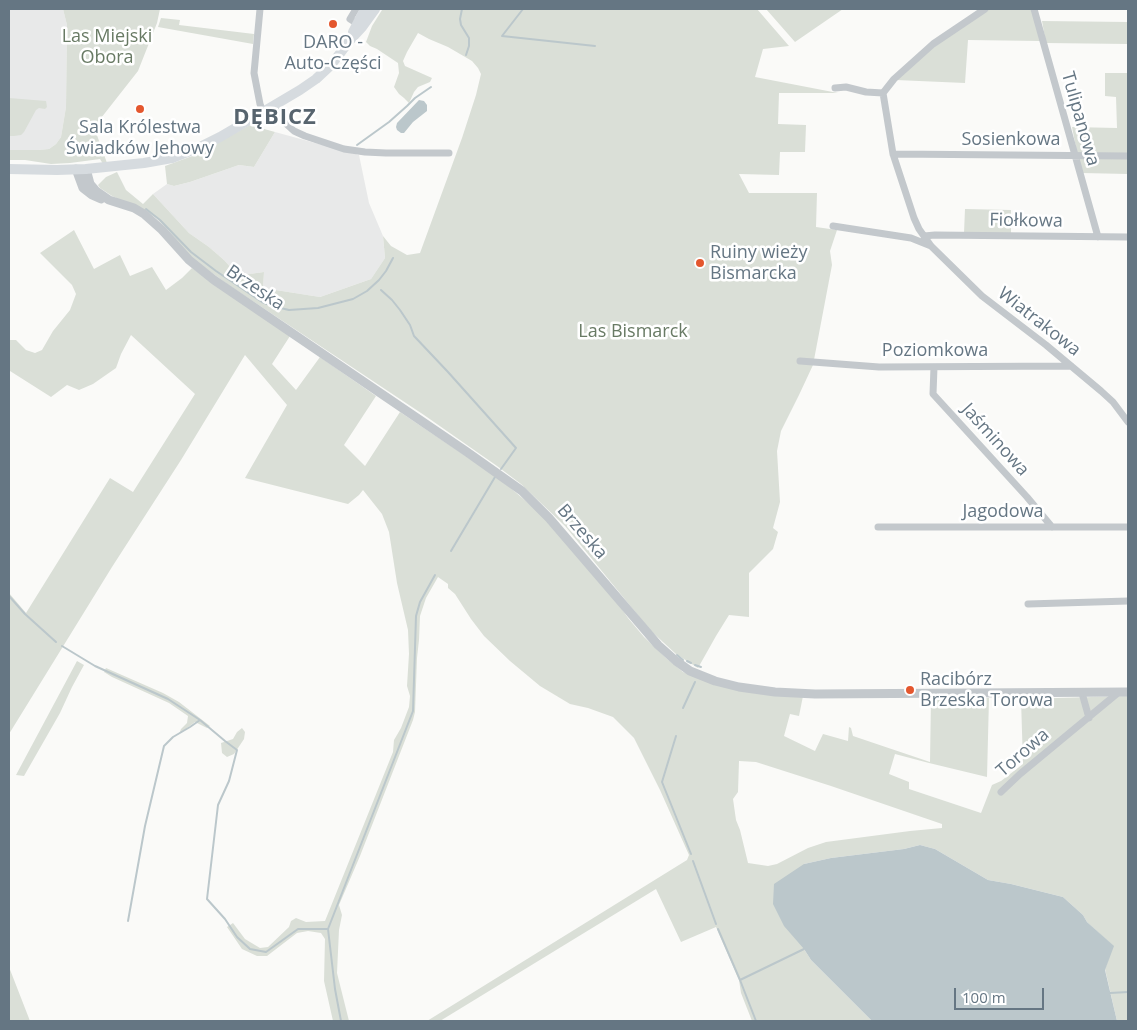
<!DOCTYPE html>
<meta charset="utf-8">
<style>
body{margin:0}
#map{position:relative;width:1137px;height:1030px;overflow:hidden;background:#fafaf8;font-family:"Open Sans",sans-serif}
canvas{display:block}
.frame{position:absolute;inset:0;border:10px solid #657683;pointer-events:none}
.scale{position:absolute;left:954px;top:988px;width:90px;height:22px;box-sizing:border-box;border:2px solid #657683;border-top:0;padding-left:6px;font-size:15px;line-height:18px;white-space:nowrap;color:#657683;-webkit-text-stroke:4px #fff;paint-order:stroke}
</style>
<div id="map">
<canvas width="1137" height="1030"></canvas>
<div class="frame"></div>
<div class="scale">100 m</div>
</div>
<script>
const ctx = document.querySelector('canvas').getContext('2d');
ctx.lineJoin = 'round';
function paint(path, color) { ctx.fillStyle = color; ctx.fill(path, 'evenodd'); }
const poly = rows => new Path2D(rows.map(r => 'M' + r).join(''));
function trace(path, color, width, dash) { ctx.strokeStyle = color; ctx.lineWidth = width; ctx.lineCap = dash ? 'butt' : 'round'; ctx.setLineDash(dash || []); ctx.stroke(path); }
function label(font, color, halo, rows, align = 'center') {
  ctx.font = font + ' "Open Sans",sans-serif'; ctx.lineWidth = 5; ctx.setLineDash([]); ctx.textBaseline = 'middle'; ctx.strokeStyle = halo; ctx.fillStyle = color; for (const [text, x, y, turn = 0] of rows) {
    ctx.save(); ctx.translate(x, y); ctx.rotate((+turn || 0) * Math.PI / 180); ctx.textAlign = isNaN(turn) ? turn : align; if (halo) ctx.strokeText(text, 0, 0); ctx.fillText(text, 0, 0); ctx.restore();
  }
}
paint(poly([
 [9,9,63,9,67,25,66,107,61,137,56,144,49,149,39,150,9,150],
 [275,132,359,155,369,203,383,236,385,258,371,279,320,297,263,288,264,272,242,275,234,271,224,260,209,247,189,233,153,194,167,184,174,186,190,182,239,165,254,167]
]), '#e8e9e9');
paint(poly([
 [63,9,160,9,157,23,138,71,94,127,107,163,103,164,100,159,70,163,51,164,25,160,9,160,9,150,39,150,49,149,56,144,61,137,66,107,67,25],
 [381,9,757,9,789,46,763,49,755,77,838,93,779,93,778,124,806,125,805,152,780,152,779,175,739,174,749,193,817,193,816,227,837,230,830,251,832,265,813,365,799,395,781,431,777,451,780,502,773,528,778,532,773,549,749,573,749,617,729,615,716,636,698,668,676,654,650,630,565,526,521,484,497,466,424,415,230,286,190,257,168,230,156,218,145,211,112,196,100,188,98,185,106,177,117,172,126,190,143,204,153,194,189,233,209,247,224,260,234,271,242,275,264,272,263,288,320,297,371,279,385,258,383,236,391,246,407,255,420,253,462,138,476,95,481,74,478,68,472,61,448,47,429,39,418,33,407,52,403,61,405,66,432,78,430,82,418,87,414,92,409,103,404,98,399,94,394,87,399,73,398,63,377,49,370,46,366,42,372,26,382,10],
 [766,9,843,9,795,42],
 [989,9,1033,9,1040,41,968,40,965,83,896,80,925,53],
 [161,18,180,20,179,25,254,34,253,44,158,27],
 [1042,21,1128,22,1128,44,1046,43],
 [1105,73,1128,73,1128,154,1077,153,1072,127,1117,128,1116,97,1105,96],
 [9,98,46,101,47,107,45,109,39,108,36,110,24,132,21,135,14,136,9,136],
 [250,125,275,132,254,167,239,165,190,182,174,186,167,184,165,166,195,155],
 [1079,158,1128,158,1128,174,1082,173],
 [965,209,1011,210,1011,233,964,233],
 [74,230,94,269,120,255,130,276,152,267,166,290,182,278,192,268,290,336,272,364,296,390,320,357,376,396,344,445,365,466,400,412,500,479,541,514,615,599,628,618,644,637,666,658,683,672,700,679,803,696,799,716,790,714,784,736,815,751,823,734,848,741,849,727,851,728,853,736,930,762,931,698,989,698,987,777,929,763,895,754,889,774,909,782,909,789,981,813,992,785,1001,781,1023,764,1021,699,1128,696,1128,1021,1117,1021,1105,969,1113,946,1087,922,1083,915,1063,897,1011,884,988,880,935,849,920,845,904,849,831,858,804,864,804,949,811,960,872,1021,752,1021,741,993,739,980,716,927,681,942,656,889,440,1021,427,1021,687,860,689,855,660,790,634,738,613,717,588,708,570,704,540,686,510,661,484,636,471,619,455,594,448,588,448,584,438,577,426,598,420,616,419,640,417,658,415,712,413,720,360,856,339,905,342,915,339,930,337,973,349,1021,333,1021,324,981,325,939,321,933,308,931,297,933,267,956,257,956,242,949,227,927,233,923,245,939,260,948,268,947,289,927,291,921,296,918,306,922,325,921,393,752,394,740,401,728,409,707,410,696,407,686,409,654,408,630,397,583,389,532,382,514,363,490,359,495,348,504,245,478,287,405,245,355,181,460,112,567,9,734,9,593,26,613,110,478,133,492,195,394,131,335,121,354,116,368,93,384,79,390,67,385,51,397,10,371,9,372,9,340,16,340,26,350,35,353,42,350,53,331,70,310,76,294,72,285,40,253],
 [739,761,756,762,831,786,942,824,942,828,910,831,826,842,808,848,777,864,768,866,748,863,740,830,736,820,733,799,738,792],
 [77,661,84,665,72,687,60,713,24,776,16,775],
 [106,668,163,693,179,702,210,726,207,728,195,722,179,734,181,729,187,723,188,716,169,703,112,677,104,672],
 [242,728,245,732,244,739,234,754,227,757,222,753,221,743,233,739,237,732],
 [9,967,30,1021,9,1021]
]), '#dadfd7');
paint(poly([
 [419,100,424,101,427,105,427,111,413,122,404,133,401,133,397,130,396,127,397,123],
 [920,845,935,849,988,880,1011,884,1063,897,1083,915,1087,922,1114,946,1105,970,1117,1021,872,1021,811,960,804,949,784,926,773,904,774,884,804,864,831,858,904,849]
]), '#bbc7cb');
trace(poly([
 [462,9,460,19,461,25,469,38,469,46,466,55],
 [523,9,502,36,595,46],
 [357,145,389,122,407,106,415,98,431,87],
 [146,209,160,220,191,252,216,271,262,302,272,306,289,310,318,308,353,299,367,291,379,280,386,271,393,258],
 [381,290,392,300,400,310,410,325,414,336,448,372,516,448,501,469],
 [451,551,495,477],
 [9,596,25,614,56,642],
 [62,646,95,666,168,699,200,720,190,727,173,737,164,746,145,826,128,921],
 [677,655,683,660],
 [687,661,691,663],
 [695,665,701,667],
 [683,708,695,682],
 [200,720,225,741,237,750,229,781,218,805,207,899,225,919,237,937,250,949,266,952,298,929,328,929,335,989,341,1021],
 [676,736,662,782,691,854],
 [693,861,716,924],
 [328,929,413,711,416,616,420,602,435,575],
 [718,929,740,980,756,1021],
 [740,980,804,949],
 [1110,993,1128,992]
]), '#bbc7cb', 2);
trace(poly([
 [260,9,254,73,260,104,263,112],
 [356,9,350,19,361,26],
 [1034,9,1098,237],
 [835,88,846,87,866,92,883,93],
 [883,93,893,154,914,218,919,229,931,246,982,296,1046,345,1101,391,1113,402,1128,422],
 [883,93,894,79,933,44,985,9],
 [273,106,282,120,294,131,305,136,344,149,365,152,386,153,449,153],
 [893,154,1128,156],
 [833,226,911,238,931,246],
 [924,236,935,235,1128,237],
 [800,361,879,367,1071,366],
 [934,367,933,394,1027,497,1052,527],
 [878,527,1128,527],
 [1028,604,1128,601],
 [1082,693,1089,718],
 [1001,792,1020,774,1119,692]
]), '#c3c8cc', 7);
trace(poly([
 [76,169,83,188,92,195,101,199],
 [86,169,90,184,96,191,109,200,134,208,144,214,162,230,189,260,214,280,467,452,522,491,549,518,658,645,676,661,690,671,715,681,739,687,775,692,815,694,1128,692]
]), '#c3c8cc', 9);
trace(poly([
 [353,32,365,9],
 [9,169,57,170,86,169,144,163,172,158,200,147,220,137,273,106,300,90,316,79,331,65,338,56,350,40,362,27,375,9]
]), '#d6dbdf', 10);
for (const [x, y, r, color] of [
 [333,24,5,"#e4572e"],
 [140,109,5,"#e4572e"],
 [700,263,5,"#e4572e"],
 [910,690,5,"#e4572e"]
]) { const dot = new Path2D(); dot.arc(x, y, r, 0, 2 * Math.PI); ctx.fillStyle = color; ctx.fill(dot); trace(dot, '#fff', 2); }
label('18px', '#687a64', '#fff', [
 ["Las Miejski",107,37],
 ["Obora",107,58],
 ["Las Bismarck",633,332]
]);
label('18px', '#657683', '#fff', [
 ["DARO -",333,43],
 ["Auto-Części",333,64],
 ["Sala Królestwa",140,128],
 ["Świadków Jehowy",140,149],
 ["Ruiny wieży",710,253,"left"],
 ["Bismarcka",710,274,"left"],
 ["Racibórz",920,680,"left"],
 ["Brzeska Torowa",920,701,"left"]
]);
label('18px', '#657683', '#fff', [
 ["Tulipanowa",1080,119,74],
 ["Sosienkowa",1011,140],
 ["Fiołkowa",1026,221,1],
 ["Brzeska",255,288,34],
 ["Wiatrakowa",1039,322,38],
 ["Poziomkowa",935,351],
 ["Jaśminowa",995,440,48],
 ["Jagodowa",1003,512],
 ["Brzeska",582,532,49],
 ["Torowa",1023,753,-41]
]);
ctx.letterSpacing = '1px';
label('bold 22px', '#57646e', '#fff', [
 ["DĘBICZ",275,118]
]);
ctx.letterSpacing = '0px';
</script>
